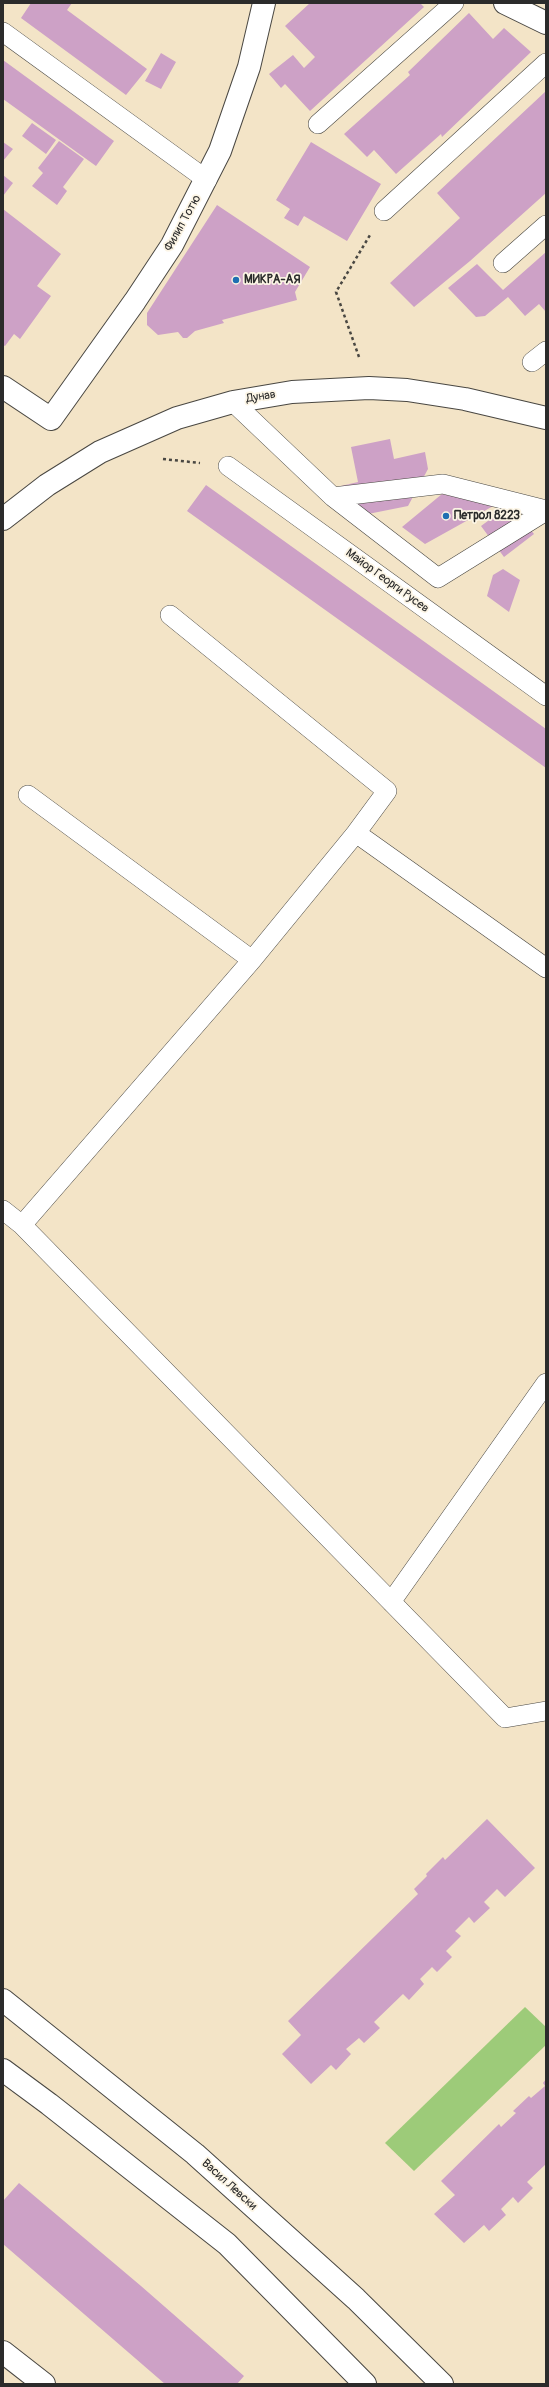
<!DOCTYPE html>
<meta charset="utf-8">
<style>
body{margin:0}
#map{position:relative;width:549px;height:2387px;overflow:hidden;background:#f3e4c7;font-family:Pangolin,sans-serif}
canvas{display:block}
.frame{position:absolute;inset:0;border:4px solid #2b2b2b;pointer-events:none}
</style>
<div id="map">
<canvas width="549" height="2387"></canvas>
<div class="frame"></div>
</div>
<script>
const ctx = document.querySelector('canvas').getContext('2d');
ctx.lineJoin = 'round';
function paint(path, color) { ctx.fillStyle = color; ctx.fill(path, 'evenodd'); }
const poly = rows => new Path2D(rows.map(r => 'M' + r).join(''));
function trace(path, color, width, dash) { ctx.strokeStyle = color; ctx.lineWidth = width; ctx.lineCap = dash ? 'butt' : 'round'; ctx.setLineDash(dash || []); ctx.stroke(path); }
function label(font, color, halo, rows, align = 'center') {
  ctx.font = font + ' Pangolin,sans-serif'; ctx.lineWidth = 3.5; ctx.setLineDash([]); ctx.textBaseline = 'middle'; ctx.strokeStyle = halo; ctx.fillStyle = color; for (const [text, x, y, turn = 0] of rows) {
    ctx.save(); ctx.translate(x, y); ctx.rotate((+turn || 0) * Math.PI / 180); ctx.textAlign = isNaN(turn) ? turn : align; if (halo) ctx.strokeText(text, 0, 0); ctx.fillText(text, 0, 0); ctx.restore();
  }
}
paint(poly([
 [525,2007,546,2027,546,2045,414,2171,385,2143]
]), '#9dcb79');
paint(poly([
 [31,3,72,3,67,10,147,69,126,95,21,18],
 [310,3,420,3,424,7,310,111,285,84,281,88,269,74,293,55,304,68,315,57,285,26],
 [469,13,493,39,504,28,531,52,442,137,441,134,396,174,374,150,367,157,344,134,410,75,408,72],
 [161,53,176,62,161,89,145,81],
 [3,60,114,141,96,166,3,99],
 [546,91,546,193,470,261,414,307,390,283,460,218,437,193],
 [32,123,56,140,46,154,22,136],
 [59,141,84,159,63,187,67,191,57,205,32,186,43,173,38,168],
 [3,142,13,149,3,161],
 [311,142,381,184,347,241,304,216,298,226,284,218,290,209,276,200],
 [3,175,13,183,3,196],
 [217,205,310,267,295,292,297,300,222,320,224,323,195,331,187,338,183,338,178,332,158,335,147,325,147,313],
 [3,209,61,254,37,286,51,296,20,339,14,334,5,346,3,345],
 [546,252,546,312,539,304,525,316,508,297,485,316,476,317,448,288,477,264,503,290],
 [390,439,394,459,425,452,428,469,408,506,348,518,341,486,358,482,351,447],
 [206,485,546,729,546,768,187,511],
 [442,494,495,505,425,544,402,527],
 [511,504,534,534,504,557,481,526],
 [503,569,520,580,509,612,487,596,493,575],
 [487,1819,535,1868,505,1897,497,1889,484,1902,490,1908,474,1923,469,1917,455,1931,461,1936,446,1951,452,1957,437,1972,432,1967,420,1979,424,1984,409,2000,403,1994,374,2022,380,2028,364,2043,359,2038,346,2049,351,2054,336,2070,331,2065,311,2084,282,2054,301,2035,288,2021,418,1894,414,1889,427,1876,426,1874,443,1857,445,1860],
 [546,2079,546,2164,527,2182,533,2188,518,2203,513,2197,501,2209,506,2215,489,2231,484,2225,464,2243,434,2214,455,2195,441,2181,499,2124,501,2127,516,2113,513,2111,529,2096,531,2098,545,2086,543,2083],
 [19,2183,141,2286,244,2376,237,2384,165,2384,3,2244,3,2201]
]), '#cda1c6');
const lane = poly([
 [3,32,207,180],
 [318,124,454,3],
 [384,211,546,63],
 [503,263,546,225],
 [532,362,546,351],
 [233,402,333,497,438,578,546,511],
 [228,466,546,696],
 [333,497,443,484,546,510],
 [170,615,387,791,356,833],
 [28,795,252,960],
 [546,968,356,833,252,960,22,1225,505,1718,546,1711],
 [3,1210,22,1225],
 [391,1602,546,1383]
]);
const street = poly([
 [505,3,546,23],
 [3,387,51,419,135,301,172,245,220,151,249,67,264,3],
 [3,2352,44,2384]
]);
const secondary = poly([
 [3,519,47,485,100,452,177,418,233,402,292,392,369,388,407,390,465,399,546,418],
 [3,2000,195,2154,356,2299,442,2384],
 [3,2070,49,2104,227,2244,365,2384]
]);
trace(lane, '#494742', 20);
trace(street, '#494742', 24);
trace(secondary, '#494742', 24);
trace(poly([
 [359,357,336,292,370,235],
 [163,459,200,463]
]), '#494742', 2.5, [3, 3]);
trace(lane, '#fff', 19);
trace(street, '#fff', 22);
trace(secondary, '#fff', 22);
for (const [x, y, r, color] of [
 [236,280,4,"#1f6fb2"],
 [446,516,4,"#1f6fb2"]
]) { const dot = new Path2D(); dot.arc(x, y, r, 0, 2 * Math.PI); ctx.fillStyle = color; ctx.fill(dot); trace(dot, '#fcf5e5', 1.5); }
label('12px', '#2b2b2b', '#fcf5e5', [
 ["Филип Тотю",183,223,-61],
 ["Дунав",261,397,-9],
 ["Майор Георги Русев",387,581,36],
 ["Васил Левски",229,2185,42]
]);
label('bold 12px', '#2b2b2b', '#fcf5e5', [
 ["МИКРА-АЯ",244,280],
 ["Петрол 8223",454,516]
], 'left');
</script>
